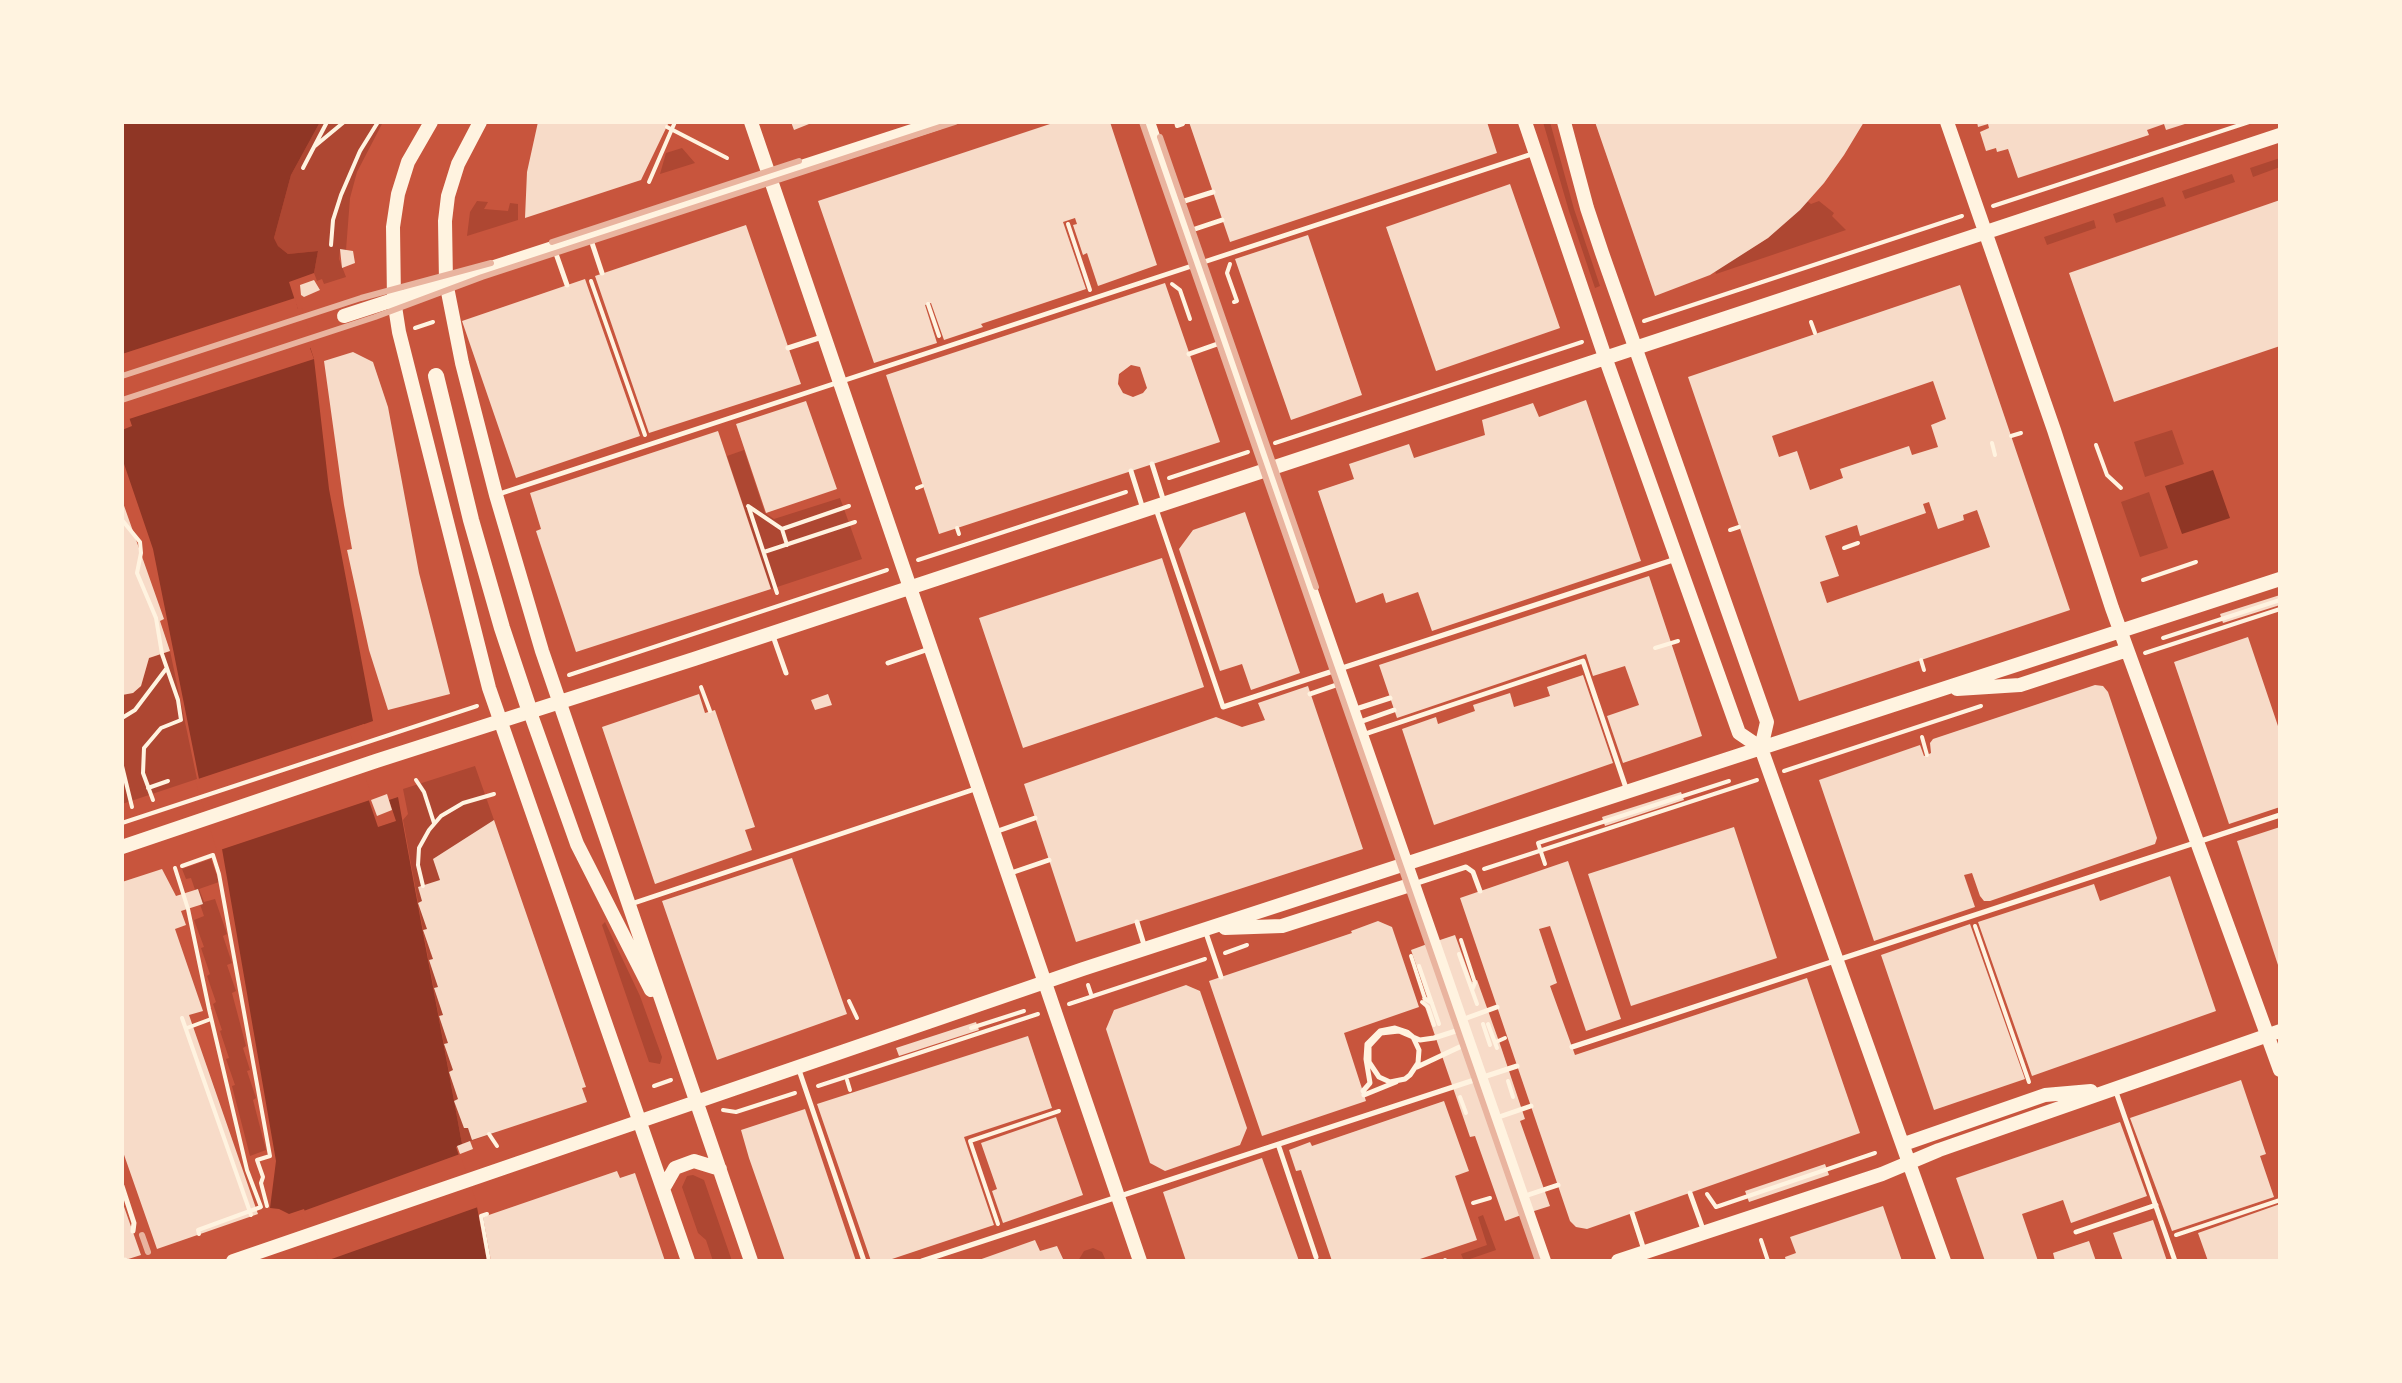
<!DOCTYPE html>
<style>
body{margin:0}
#map{position:relative;width:2402px;height:1383px;overflow:hidden;background:#c8553d;font-family:"Asap Condensed",sans-serif}
canvas{display:block}
.frame{position:absolute;inset:0;border:124px solid #fff3e0;pointer-events:none}
</style>
<div id="map">
<canvas width="2402" height="1383"></canvas>
<div class="frame"></div>
</div>
<script>
const ctx = document.querySelector('canvas').getContext('2d');
ctx.lineJoin = 'round';
function paint(path, color) { ctx.fillStyle = color; ctx.fill(path, 'evenodd'); }
const poly = rows => new Path2D(rows.map(r => 'M' + r).join(''));
function trace(path, color, width, dash) { ctx.strokeStyle = color; ctx.lineWidth = width; ctx.lineCap = dash ? 'butt' : 'round'; ctx.setLineDash(dash || []); ctx.stroke(path); }
paint(poly([
 [320,122,383,122,357,172,350,198,346,250,340,250,339,259,346,277,324,284,322,279,317,281,314,273,318,251,288,254,278,246,274,238,291,175],
 [1543,122,1550,122,1574,209,1600,286,1595,288,1569,211],
 [682,148,695,163,660,174,666,153],
 [2280,158,2280,167,2253,177,2250,168],
 [2232,174,2235,182,2185,199,2182,191],
 [2163,197,2166,206,2116,223,2113,214],
 [477,201,488,202,484,209,508,211,510,203,518,204,518,220,467,236,470,212],
 [1807,201,1811,204,1819,201,1834,213,1832,216,1846,230,1716,274,1715,271,1768,238],
 [2094,220,2096,228,2047,245,2044,237],
 [2172,430,2184,464,2145,477,2134,442],
 [744,450,765,513,774,519,840,498,862,559,771,589,727,456],
 [2149,492,2168,548,2140,557,2121,502],
 [170,651,197,779,122,804,122,695,133,693,141,686,149,658],
 [475,766,494,820,440,880,497,1132,462,1144,403,820,408,814,403,789],
 [211,859,219,882,199,889,204,902,215,899,227,934,223,936,232,963,227,965,236,991,232,993,246,1046,243,1048,250,1070,247,1071,256,1098,253,1100,266,1150,250,1156,232,1086,235,1085,226,1059,229,1058,220,1031,222,1030,213,1004,216,1002,207,976,210,974,201,948,204,947,194,920,204,916,191,878,186,879,182,869],
 [605,922,640,996,662,1057,660,1064,649,1062,602,925],
 [693,1175,704,1180,732,1261,713,1261,706,1240,698,1233,682,1187,687,1176],
 [1483,1215,1496,1250,1464,1261,1461,1254,1487,1245,1478,1217],
 [1093,1248,1102,1252,1106,1261,1078,1261,1084,1251]
]), '#ae4732');
paint(poly([
 [122,122,320,122,291,175,274,238,278,246,288,254,318,251,314,273,289,282,314,359,329,489,373,721,345,731,378,827,396,821,389,800,398,797,462,1144,456,1147,477,1207,487,1261,323,1261,304,1209,289,1214,279,1209,270,1208,276,1161,222,849,199,779,153,549,122,458,122,430,132,426,122,396],
 [2213,470,2230,518,2182,534,2165,486]
]), '#8f3625');
paint(poly([
 [295,298,298,309,302,308,314,346,310,348,314,359,126,420,122,409,122,354],
 [364,724,365,728,350,733,373,799,217,851,195,780],
 [460,1154,478,1207,326,1261,319,1261,301,1214,298,1213]
]), '#c8553d');
paint(poly([
 [538,122,669,122,641,180,525,218,527,172],
 [791,122,814,122,794,130],
 [1056,122,1110,122,1157,265,1098,286,1087,253,1083,255,1073,225,1077,224,1075,218,1063,222,1086,289,981,324,983,327,944,340,931,303,925,305,937,343,874,363,818,201],
 [1189,122,1487,122,1497,153,1230,242],
 [1595,122,1864,122,1844,155,1824,183,1800,210,1768,238,1710,275,1655,296],
 [1977,122,2188,122,2188,123,2166,130,2164,124,2147,130,2149,135,2018,178,2008,149,1997,152,1996,148,1986,151,1980,132,1989,128,1988,124,1978,127],
 [1510,184,1560,328,1436,371,1386,227],
 [2280,200,2280,346,2114,402,2069,273],
 [746,225,801,384,649,433,595,276],
 [1308,235,1362,395,1291,420,1235,259],
 [340,249,353,251,355,263,342,268],
 [585,279,640,436,516,478,462,321],
 [314,280,320,290,304,297,301,295,300,285],
 [1165,283,1220,442,939,534,886,375],
 [1131,365,1140,367,1147,388,1143,393,1133,397,1123,393,1118,384,1119,374],
 [1960,285,2070,610,1799,701,1688,377],
 [1933,381,1946,419,1931,425,1938,447,1912,455,1909,446,1840,469,1843,478,1810,490,1797,451,1779,457,1772,436],
 [1929,502,1938,529,1964,520,1963,515,1977,510,1990,547,1827,603,1820,582,1839,576,1825,536,1857,525,1860,536,1926,513,1923,504],
 [353,352,373,362,388,407,419,573,450,694,388,710,369,650,347,550,352,549,344,505,324,361],
 [1586,400,1641,561,1432,631,1418,592,1386,603,1383,593,1356,603,1318,491,1354,479,1349,464,1409,444,1414,458,1485,435,1482,420,1533,403,1539,417],
 [806,401,837,489,766,513,736,424],
 [718,431,771,589,576,652,536,531,541,529,530,493],
 [122,500,164,619,160,621,170,651,149,658,141,686,133,693,122,695],
 [1245,512,1300,673,1251,690,1242,664,1220,671,1179,549,1193,530],
 [1162,558,1204,687,1023,748,979,618],
 [1649,576,1702,736,1623,763,1607,716,1639,705,1625,666,1593,676,1586,654,1397,718,1379,665],
 [2280,595,2280,605,2223,623,2220,614],
 [2248,637,2280,732,2280,807,2229,824,2174,662],
 [1583,675,1613,763,1434,825,1402,729,1436,717,1438,724,1475,711,1473,705,1510,693,1514,707,1550,696,1547,687],
 [2095,685,2103,686,2108,692,2157,838,2155,844,1990,901,1984,901,1980,896,1972,873,1964,875,1975,907,1874,941,1819,780,1920,745,1924,756,1927,755,1931,753,1930,743,1933,739],
 [1308,686,1363,849,1076,942,1024,784,1216,717,1242,727,1265,720,1258,703],
 [699,694,705,713,715,710,755,827,745,830,752,850,655,884,602,727],
 [828,694,832,705,815,710,811,700],
 [1681,792,1684,800,1605,826,1602,817],
 [387,794,392,810,377,816,371,800],
 [494,820,586,1087,582,1088,587,1102,472,1140,468,1128,464,1128,454,1101,458,1099,449,1072,453,1070,444,1044,448,1043,439,1016,443,1015,434,988,438,987,429,960,433,959,423,930,427,929,418,903,422,901,418,887,440,880,433,859],
 [1734,827,1777,958,1631,1006,1588,874],
 [2280,827,2280,968,2279,968,2237,841],
 [792,858,847,1014,717,1060,662,901],
 [1568,861,1621,1019,1586,1031,1550,926,1539,929,1557,983,1550,986,1575,1055,1807,978,1860,1133,1587,1229,1576,1227,1570,1221,1460,898],
 [162,869,176,896,198,889,203,904,181,911,186,925,175,929,203,1011,189,1015,258,1214,157,1249,122,1149,122,882],
 [2170,876,2216,1011,2032,1076,1978,922,2094,884,2100,901],
 [1378,921,1392,927,1419,1007,1344,1033,1366,1101,1262,1136,1209,981,1352,933,1351,931],
 [1970,924,2025,1079,1934,1110,1881,955],
 [1455,935,1472,982,1477,980,1501,1047,1525,1119,1520,1121,1550,1206,1531,1212,1437,941],
 [1430,943,1524,1214,1505,1221,1475,1136,1470,1137,1422,998,1427,997,1411,950],
 [1186,985,1200,991,1247,1128,1240,1145,1165,1171,1150,1163,1106,1029,1114,1010],
 [976,1022,979,1030,899,1056,896,1048],
 [1028,1036,1052,1108,964,1137,994,1225,886,1261,871,1261,817,1104],
 [2241,1080,2266,1154,2260,1156,2274,1197,2172,1231,2130,1118],
 [1444,1101,1469,1171,1455,1176,1477,1240,1414,1261,1332,1261,1301,1170,1296,1171,1289,1150,1310,1142,1312,1146],
 [805,1109,856,1261,785,1261,749,1158,741,1130],
 [1056,1117,1083,1195,1003,1223,992,1191,997,1189,981,1143],
 [2120,1122,2147,1196,2071,1223,2063,1200,2022,1214,2038,1261,1985,1261,1956,1178],
 [470,1141,473,1149,460,1154,457,1146],
 [1262,1158,1299,1261,1186,1261,1163,1192],
 [1825,1164,1829,1175,1749,1202,1745,1191],
 [617,1171,620,1178,635,1173,665,1261,491,1261,483,1217],
 [122,1201,141,1255,122,1261],
 [2280,1204,2280,1261,2208,1261,2198,1233],
 [1883,1206,1902,1261,1786,1261,1785,1257,1796,1253,1790,1237],
 [2153,1220,2167,1261,2123,1261,2113,1233],
 [1035,1240,1040,1251,1057,1246,1064,1261,976,1261],
 [2089,1241,2096,1261,2055,1261,2053,1253]
]), '#f7dbc8');
trace(poly([
 [1176,122,1177,126,1183,124],
 [667,127,727,158],
 [315,146,344,122],
 [303,168,327,122],
 [649,182,675,122],
 [1993,206,2249,122],
 [1068,224,1090,290],
 [331,245,333,220,341,195,360,151,378,122],
 [1230,264,1227,273,1237,301,1234,302],
 [591,281,645,435],
 [1172,284,1180,290,1190,319],
 [928,304,939,336],
 [1644,321,1962,216],
 [1811,322,1815,333],
 [415,328,433,322],
 [2011,436,2021,433],
 [1275,443,1582,342],
 [1992,443,1995,455],
 [2096,445,2107,475,2121,488],
 [1169,478,1248,452],
 [917,488,922,486],
 [748,506,782,529,849,506],
 [749,508,777,593],
 [122,520,140,542,141,553,137,573,156,618,162,654,178,700,181,720,161,728,144,748,143,773,153,800],
 [957,528,959,534],
 [782,529,787,545],
 [1730,530,1739,527],
 [1844,548,1858,543],
 [764,552,855,522],
 [918,560,1126,492],
 [2143,580,2196,562],
 [2163,638,2280,600],
 [1655,648,1678,641],
 [2145,653,2280,609],
 [1921,660,1924,670],
 [569,675,887,570],
 [701,687,710,711],
 [122,718,135,710,166,669],
 [1922,737,1927,755],
 [122,766,132,807],
 [1784,771,1981,706],
 [416,780,424,792,434,823],
 [148,788,168,781],
 [122,823,477,706],
 [1545,864,1538,843,1729,781],
 [182,866,213,855,219,874,270,1156,257,1160,263,1177,261,1183,267,1206],
 [175,868,188,909,209,1009,247,1170,261,1207,198,1230,199,1234],
 [1484,869,1757,780],
 [423,886,418,865,419,848,429,830,441,816,463,803,494,794],
 [1975,926,2029,1082],
 [1461,940,1475,983,1472,990],
 [1225,953,1247,945],
 [1459,954,1477,1004],
 [1411,956,1425,999,1432,1003],
 [1419,966,1439,1024],
 [1088,985,1091,994],
 [849,1001,857,1018],
 [1422,1002,1428,1007,1434,1025],
 [1069,1004,1205,959],
 [182,1018,251,1215],
 [1483,1024,1490,1045],
 [1488,1024,1497,1048],
 [187,1028,211,1019],
 [971,1028,1024,1011],
 [1496,1042,1505,1038],
 [847,1080,850,1090],
 [1508,1081,1513,1097],
 [654,1086,671,1080],
 [818,1086,1038,1014],
 [1460,1097,1466,1113],
 [723,1110,736,1112,795,1093],
 [489,1134,497,1146],
 [1707,1194,1716,1207,1875,1153],
 [1473,1203,1490,1198],
 [487,1214,481,1216,489,1261],
 [998,1224,970,1141,1059,1111],
 [2176,1235,2280,1200],
 [1761,1240,1768,1261],
 [1445,1260,1446,1261]
]), '#fff3e0', 4);
trace(poly([
 [1178,203,1213,192],
 [1189,231,1222,220],
 [590,237,602,273],
 [554,248,567,285],
 [788,348,822,337],
 [1189,354,1223,342],
 [1152,464,1164,502],
 [1131,471,1143,509],
 [499,494,1535,153],
 [1156,509,1223,707,1676,559],
 [773,636,786,673],
 [888,663,929,649],
 [1310,694,1342,683],
 [1353,710,1390,698],
 [1357,723,1394,710],
 [1362,735,1583,661,1627,791],
 [995,832,1035,818],
 [1008,874,1049,860],
 [1414,884,1466,867,1473,872,1480,891],
 [631,904,978,788],
 [1137,922,1145,948],
 [1205,930,1221,977],
 [1464,1019,1497,1007],
 [1572,1047,2280,815],
 [798,1067,864,1261],
 [1417,1067,1466,1044],
 [2115,1089,2175,1261],
 [1363,1091,1370,1083,1366,1059,1367,1044,1380,1031,1395,1028,1407,1032,1413,1037,1419,1050,1418,1063,1410,1075,1405,1079,1390,1082,1379,1077,1369,1062,1369,1046,1381,1033,1399,1031,1420,1040,1434,1038,1462,1029],
 [1364,1095,1396,1082],
 [1496,1118,1531,1106],
 [1278,1144,1316,1257],
 [122,1186,134,1223,133,1231],
 [1690,1193,1704,1232],
 [1525,1196,1558,1185],
 [1632,1213,1644,1250],
 [2076,1232,2156,1205],
 [125,1261,125,1260],
 [922,1261,1517,1066]
]), '#fff3e0', 5);
trace(poly([
 [431,122,408,162,398,194,393,227,394,300,399,332,489,688,688,1261],
 [480,122,458,164,448,196,445,221,446,282,462,363,496,495,542,651,751,1261],
 [751,122,1140,1261],
 [1148,122,1544,1261],
 [1525,122,1605,357,1739,733,1761,748],
 [1564,122,1587,208,1602,253,1767,722,1761,748,1944,1261],
 [1947,122,2054,430,2112,608,2280,1070],
 [344,316,940,122],
 [1957,689,2020,685,2127,650],
 [530,712,577,844,651,990],
 [122,847,376,761,694,659,2280,135],
 [1225,928,1282,926,1413,884],
 [1904,1144,2045,1095,2091,1091],
 [663,1189,675,1168,694,1161,720,1169],
 [233,1261,1083,969,2280,579],
 [1618,1261,1882,1174,1939,1150,2280,1031]
]), '#fff3e0', 14);
trace(poly([
 [436,376,471,520,502,628,530,712]
]), '#fff3e0', 16);
trace(poly([
 [1142,122,1538,1261],
 [1160,137,1316,587],
 [552,242,799,161],
 [122,376,361,298,491,263],
 [122,400,375,317,482,277,955,122],
 [142,1235,148,1252]
]), '#e9b49f', 6);
</script>
